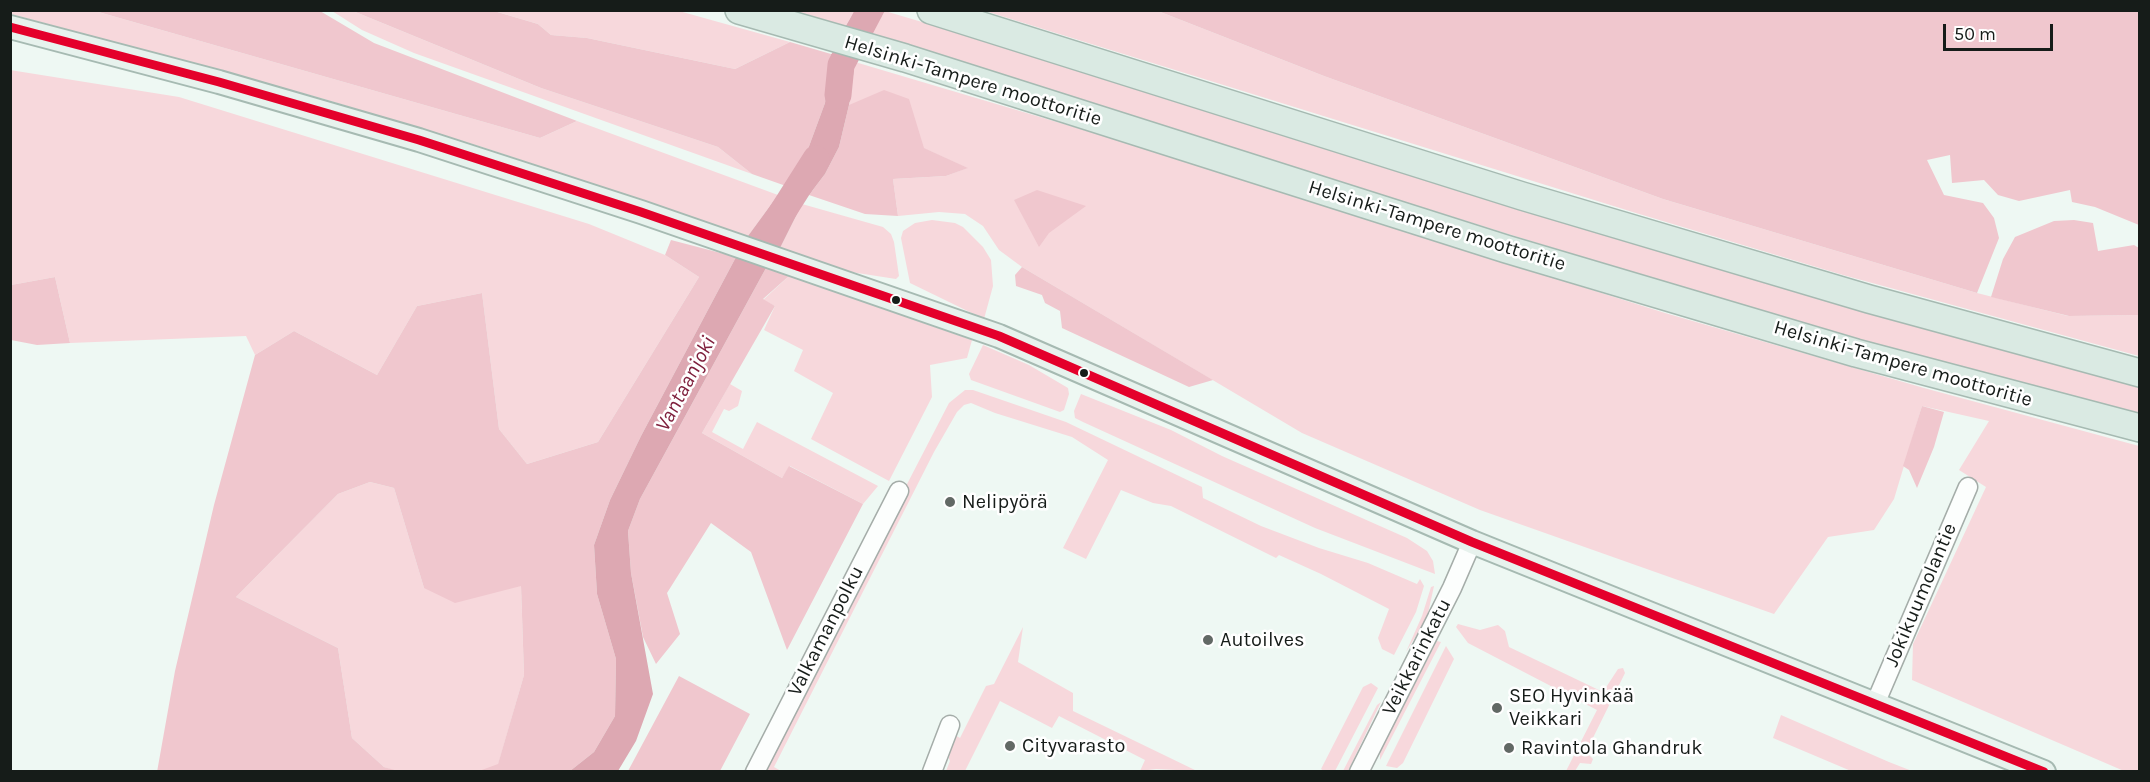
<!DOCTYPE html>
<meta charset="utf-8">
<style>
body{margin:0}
#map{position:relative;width:2150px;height:782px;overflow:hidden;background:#eef8f3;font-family:Karla,sans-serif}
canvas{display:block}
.frame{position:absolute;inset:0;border:12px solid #161c19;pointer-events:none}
.scale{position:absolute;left:1943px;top:24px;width:110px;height:27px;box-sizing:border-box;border:3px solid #161c19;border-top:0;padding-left:8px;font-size:18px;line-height:21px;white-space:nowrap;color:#161c19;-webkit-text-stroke:4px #fff;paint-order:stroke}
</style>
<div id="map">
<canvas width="2150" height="782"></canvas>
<div class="frame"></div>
<div class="scale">50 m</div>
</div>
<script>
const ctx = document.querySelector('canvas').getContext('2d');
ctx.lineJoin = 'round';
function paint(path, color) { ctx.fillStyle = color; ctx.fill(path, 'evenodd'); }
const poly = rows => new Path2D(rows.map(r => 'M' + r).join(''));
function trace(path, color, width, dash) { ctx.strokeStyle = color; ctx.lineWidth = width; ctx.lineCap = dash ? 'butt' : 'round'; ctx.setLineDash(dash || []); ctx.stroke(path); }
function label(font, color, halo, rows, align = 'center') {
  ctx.font = font + ' Karla,sans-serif'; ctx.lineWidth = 5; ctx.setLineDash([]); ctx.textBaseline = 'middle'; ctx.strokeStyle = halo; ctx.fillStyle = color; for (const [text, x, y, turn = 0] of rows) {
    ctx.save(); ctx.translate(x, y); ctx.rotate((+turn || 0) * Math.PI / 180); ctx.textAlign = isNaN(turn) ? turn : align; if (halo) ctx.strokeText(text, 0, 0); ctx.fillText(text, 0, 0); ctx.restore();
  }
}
paint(poly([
 [11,10,95,11,540,138,577,121,778,195,748,236,482,147,324,99,11,14],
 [332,11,353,11,541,88,718,147,752,174,414,53,362,30],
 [494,11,679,11,790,42,735,69,587,38,551,35,538,24],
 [782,11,855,11,844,29],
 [885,11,2139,384,2139,418,1773,316,869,36],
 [985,11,1158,11,1324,76,1663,199,1977,293,2068,316,2139,315,2139,356,1843,275,1636,213],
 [855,62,1094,133,1665,313,1924,388,2139,446,2139,771,2124,771,1912,680,1913,644,1986,487,1959,470,1989,421,1922,406,1894,499,1874,530,1828,537,1774,614,1480,510,1302,433,1022,267,999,250,983,226,965,214,939,212,898,216,893,179,946,176,967,168,923,148,849,105],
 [10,70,179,97,589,224,665,255,699,277,598,442,527,464,499,429,482,293,417,306,377,375,294,331,255,355,246,336,70,343,55,277,11,285],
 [802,204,883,227,891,234,894,242,899,276,896,279,851,272,780,248],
 [932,220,955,223,963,227,983,247,991,260,993,286,984,319,910,283,901,238,903,231,915,223],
 [789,276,972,340,967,358,930,365,932,397,889,481,811,439,833,393,794,371,803,350,764,330,775,306,763,300],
 [983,345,1029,365,1068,388,1069,394,1064,410,1060,412,971,380,969,374],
 [730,384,742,391,738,406,729,411,724,409,712,432,743,449,757,422,878,486,863,504,790,466,782,478,702,433],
 [965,390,973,390,1066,422,1202,487,1203,498,1261,526,1319,548,1368,563,1417,584,1420,579,1424,586,1416,612,1394,655,1382,649,1378,638,1389,609,1321,574,1279,555,1276,558,1171,506,1153,503,1121,490,1086,559,1063,548,1108,460,1072,437,995,413,971,403,964,405,957,412,934,452,774,767,781,771,758,772,949,403],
 [1081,394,1171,430,1222,456,1407,538,1427,551,1433,561,1435,574,1315,528,1083,422,1075,418,1074,411],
 [370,482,394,488,424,588,521,586,524,675,498,765,479,772,398,772,384,767,352,738,338,648,236,597,338,494],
 [1434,586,1427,618,1406,652,1422,616,1431,587],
 [1458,624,1480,630,1498,625,1505,631,1509,647,1603,692,1618,669,1623,668,1625,673,1586,752,1593,759,1591,764,1580,763,1575,771,1566,771,1597,710,1468,643,1456,627],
 [1023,627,1018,662,1073,693,1073,711,1197,771,1156,769,1140,771,1145,760,1059,716,1052,728,1000,701,965,771,946,771,950,761,946,752,955,735,960,738,986,686,994,684],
 [1437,641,1441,642,1380,760,1380,751],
 [1446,646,1454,659,1403,763,1397,768,1386,766],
 [1371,683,1378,688,1335,771,1324,771,1321,769,1363,687],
 [1381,702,1348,771,1343,771,1377,705],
 [1781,715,1889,762,1912,771,1851,771,1773,738]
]), '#f7d8dc');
paint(poly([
 [95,11,320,11,374,43,577,121,540,138],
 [353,11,494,11,538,24,551,35,587,38,735,69,790,42,831,54,825,103,808,149,786,186,752,174,718,147,541,88],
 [1158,11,2139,11,2139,225,2095,207,2072,202,2070,190,2019,201,1998,195,1984,180,1952,183,1950,155,1927,160,1944,195,1983,203,1994,218,1999,238,1977,293,1663,199,1324,76],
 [884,90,909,99,924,148,968,168,946,176,893,179,898,216,865,214,809,195,825,174,839,147,849,105],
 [1037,190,1086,206,1049,233,1039,247,1014,200],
 [2074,220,2093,223,2098,251,2134,245,2139,248,2139,315,2069,316,1991,297,2003,259,2015,237,2054,221],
 [671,240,736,257,641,436,610,500,594,545,597,594,616,659,615,716,594,752,570,771,479,771,498,764,524,675,521,586,455,603,424,588,394,488,370,482,338,494,236,597,338,648,352,738,384,767,398,771,157,772,175,671,214,505,255,355,294,331,377,375,417,306,482,293,499,429,527,464,598,442,699,277,665,255],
 [1022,267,1213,380,1189,387,1062,328,1060,311,1045,303,1042,295,1016,286,1015,275],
 [766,268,789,276,763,299,775,306,702,433,782,478,789,466,863,504,787,650,751,552,711,523,667,593,680,634,656,664,643,637,631,573,628,531,640,499],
 [55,277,70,343,37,345,11,340,11,285],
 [1922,406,1944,412,1934,447,1917,488,1909,470,1903,466],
 [679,676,750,714,720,771,628,771]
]), '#f0c7ce');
paint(poly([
 [855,11,885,11,869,36,844,29],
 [831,54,855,62,849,105,839,147,825,174,809,195,786,186,808,149,825,103],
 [778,195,802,204,780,248,748,236],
 [736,257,766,268,640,499,628,531,631,573,653,694,636,741,618,771,570,771,594,752,615,716,616,659,597,594,594,545,610,500,641,436]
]), '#dda8b2');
trace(poly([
 [838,95,841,65,870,10],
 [771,230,816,159]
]), '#dda8b2', 27);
const minor = poly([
 [1875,704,1968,487],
 [755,772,899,491],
 [932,772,950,725],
 [1359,772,1452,588,1472,542]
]);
const major = poly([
 [10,27,219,82,419,140,641,212,999,336,1472,542,2044,772]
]);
const highway = poly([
 [739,10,905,58,1506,249,1856,353,2140,428],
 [931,10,1522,196,1869,299,2140,373]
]);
trace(minor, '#a5ada9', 21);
trace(major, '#a6bab2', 26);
trace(highway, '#a6bab2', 30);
trace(minor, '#fcfefd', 18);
trace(major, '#e7f2ed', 22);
trace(highway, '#daeae3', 27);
trace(poly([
 [10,27,219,82,419,140,641,212,999,336,1472,542,2044,772]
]), '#e4002b', 9);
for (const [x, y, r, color] of [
 [896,300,5,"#161c19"],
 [1084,373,5,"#161c19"],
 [950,502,6,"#626965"],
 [1208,640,6,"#626965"],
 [1497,708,6,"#626965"],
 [1010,746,6,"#626965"],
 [1509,748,6,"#626965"]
]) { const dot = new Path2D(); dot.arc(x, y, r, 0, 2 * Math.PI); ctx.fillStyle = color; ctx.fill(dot); trace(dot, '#fff', 2); }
label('20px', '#161c19', '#fff', [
 ["Helsinki-Tampere moottoritie",973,81,17],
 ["Helsinki-Tampere moottoritie",1437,226,17],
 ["Helsinki-Tampere moottoritie",1903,364,16],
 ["Jokikuumolantie",1921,595,-67],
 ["Valkamanpolku",826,631,-63],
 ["Veikkarinkatu",1417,657,-63]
]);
label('20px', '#161c19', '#fff', [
 ["Nelipyörä",962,502],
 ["Autoilves",1220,640],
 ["SEO Hyvinkää",1509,696],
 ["Veikkari",1509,719],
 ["Cityvarasto",1022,746],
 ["Ravintola Ghandruk",1521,748]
], 'left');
label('italic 21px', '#7f203d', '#fff', [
 ["Vantaanjoki",686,384,-62]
]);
</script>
